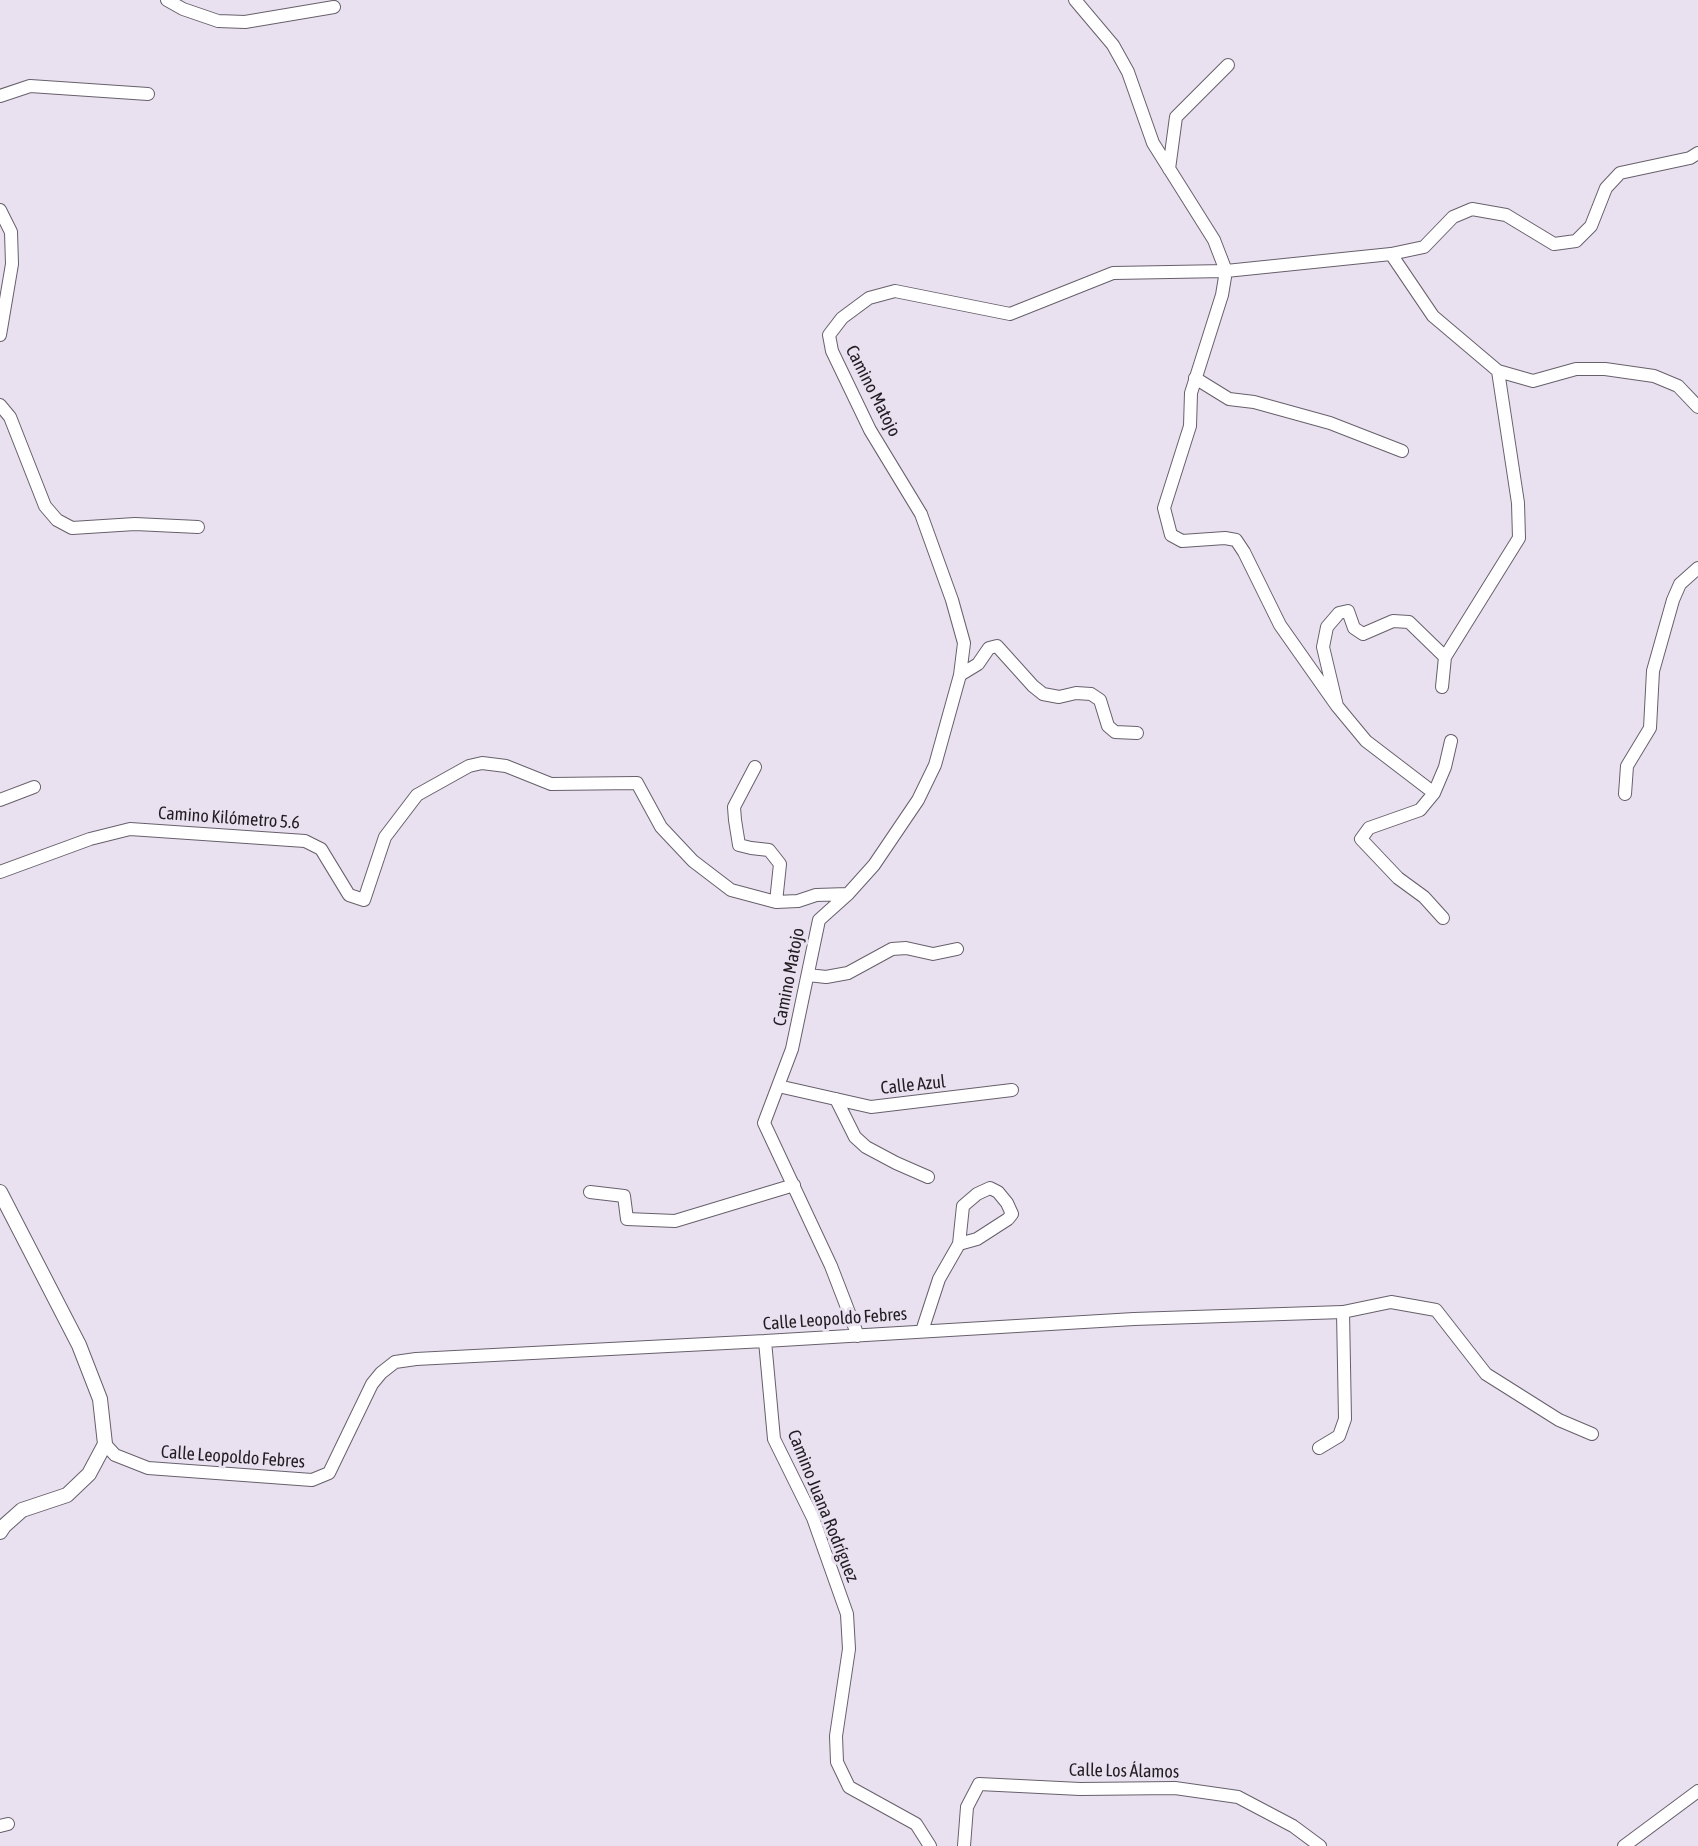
<!DOCTYPE html>
<meta charset="utf-8">
<style>
body{margin:0}
canvas{display:block;background:#e9e1ef}
</style>
<canvas width="1698" height="1846"></canvas>
<script>
const ctx = document.querySelector('canvas').getContext('2d');
ctx.lineJoin = 'round';
const poly = rows => new Path2D(rows.map(r => 'M' + r).join(''));
function trace(path, color, width, dash) { ctx.strokeStyle = color; ctx.lineWidth = width; ctx.lineCap = dash ? 'butt' : 'round'; ctx.setLineDash(dash || []); ctx.stroke(path); }
function label(font, color, halo, rows, align = 'center') {
  ctx.font = font + ' "Asap Condensed",sans-serif'; ctx.lineWidth = 6; ctx.setLineDash([]); ctx.textBaseline = 'middle'; ctx.strokeStyle = halo; ctx.fillStyle = color; for (const [text, x, y, turn = 0] of rows) {
    ctx.save(); ctx.translate(x, y); ctx.rotate((+turn || 0) * Math.PI / 180); ctx.textAlign = isNaN(turn) ? turn : align; if (halo) ctx.strokeText(text, 0, 0); ctx.fillText(text, 0, 0); ctx.restore();
  }
}
const minor = poly([
 [167,0,183,9,218,21,245,22,334,7],
 [1075,0,1113,45,1128,72,1153,143,1214,240,1226,271,1222,295,1191,393,1190,426,1164,508,1171,535,1182,541,1225,538,1236,540,1244,552,1280,625,1337,706],
 [0,96,30,86,148,94],
 [1169,169,1176,117,1228,65],
 [0,210,11,232,12,264,0,335],
 [1391,254,1433,316,1498,371,1533,381,1576,369,1605,369,1654,376,1678,386,1698,407],
 [1195,378,1229,399,1254,402,1330,423,1402,451],
 [0,405,10,417,45,506,57,520,72,528,135,524,198,527],
 [1445,657,1519,538,1518,503,1498,371],
 [960,675,978,664,989,648,997,646,1033,686,1043,694,1059,697,1076,693,1091,694,1100,700,1108,726,1115,732,1137,733],
 [755,767,734,807,735,820,739,845,751,848,769,850,780,864,776,902],
 [1434,793,1366,741,1337,706,1323,647,1327,627,1339,613,1348,611,1354,628,1363,634,1393,621,1409,622,1445,657,1442,687],
 [1625,794,1627,766,1650,728,1653,671,1673,600,1680,584,1698,568],
 [0,800,34,787],
 [0,872,90,839,130,829,305,841,321,849,349,895,364,900,385,837,417,795,469,766,482,763,506,766,551,784,637,783,661,827,693,861,731,890,776,902,798,901,816,895,848,894],
 [1443,918,1424,897,1398,878,1361,839,1369,828,1420,810,1434,793,1445,767,1451,741],
 [808,975,826,977,848,973,892,949,906,948,933,954,957,949],
 [778,1086,871,1107,1012,1090],
 [836,1099,855,1137,866,1147,896,1163,928,1177],
 [590,1192,624,1196,627,1219,675,1221,794,1185],
 [922,1331,939,1279,959,1244,963,1206,977,1194,990,1188,998,1192,1007,1203,1012,1214,1008,1219,977,1239,959,1244],
 [858,1336,831,1266,764,1123,792,1049,819,920,848,894,874,865,918,800,935,765,960,675,964,643,952,600,921,514,870,430,832,351,829,335,842,318,869,298,895,291,1010,314,1113,273,1226,271,1391,254,1424,247,1453,217,1472,209,1506,215,1554,244,1576,241,1591,226,1606,188,1620,173,1690,158,1698,153],
 [765,1341,774,1439,813,1518,847,1614,849,1649,836,1736,837,1762,849,1787,916,1824,930,1846],
 [105,1444,115,1455,148,1468,312,1480,329,1473,372,1384,381,1373,395,1362,416,1359,765,1341,1134,1319,1343,1312,1391,1302,1436,1310,1486,1374,1559,1420,1592,1434],
 [1319,1448,1339,1436,1345,1419,1343,1312],
 [0,1826,8,1824],
 [964,1846,967,1807,979,1784,1080,1789,1175,1788,1238,1797,1293,1826,1320,1846],
 [1624,1846,1698,1791]
]);
const tertiary = poly([
 [0,1192,79,1345,100,1399,105,1444,89,1474,67,1495,22,1510,4,1526,0,1532]
]);
trace(minor, '#67606c', 14);
trace(tertiary, '#67606c', 16);
trace(minor, '#fff', 12);
trace(tertiary, '#fff', 14);
label('18px', '#211e23', '#e9e1ef', [
 ["Camino Matojo",873,391,63],
 ["Camino Kilómetro 5.6",229,818,4],
 ["Camino Matojo",789,977,-79],
 ["Calle Azul",913,1085,-6],
 ["Calle Leopoldo Febres",835,1319,-4],
 ["Calle Leopoldo Febres",233,1457,4],
 ["Camino Juana Rodríguez",823,1506,68],
 ["Calle Los Álamos",1124,1771,1]
]);
</script>
